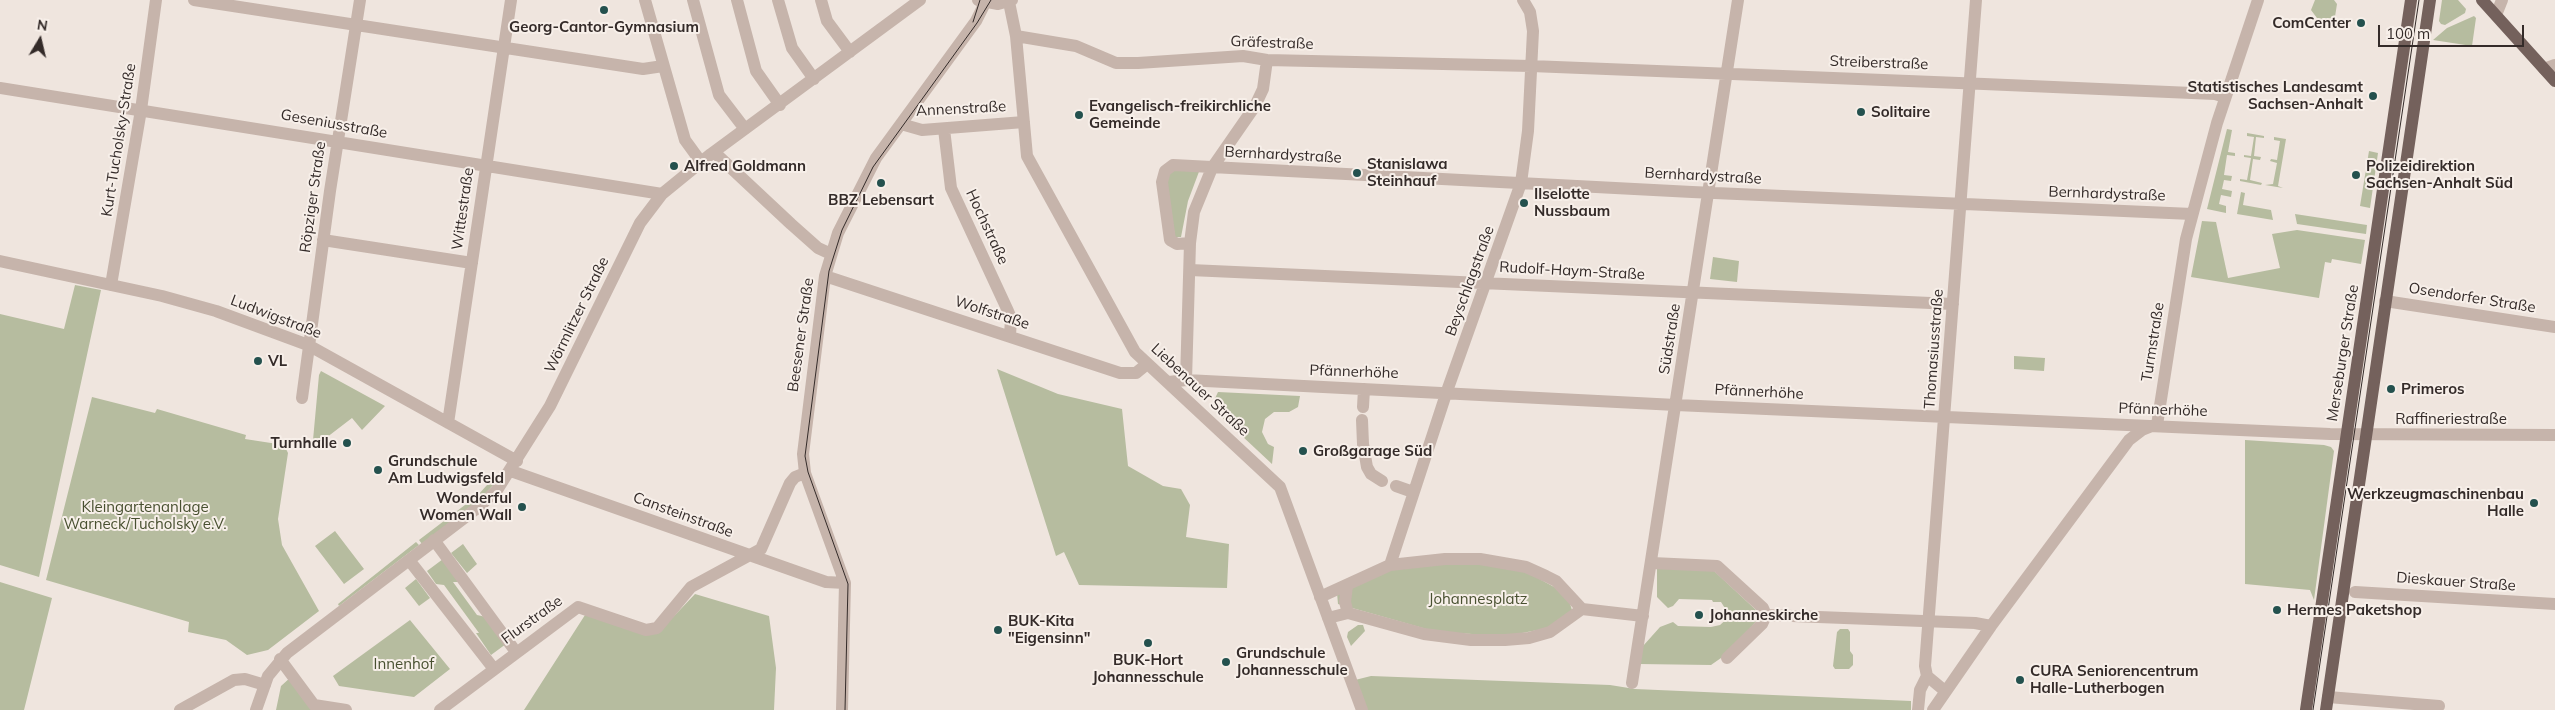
<!DOCTYPE html>
<meta charset="utf-8">
<style>
body{margin:0}
#map{position:relative;width:2555px;height:710px;overflow:hidden;background:#efe5de;font-family:Mulish,sans-serif}
canvas{display:block}
.north{position:absolute;left:15px;top:15px;width:50px;height:50px;-webkit-text-stroke:4px #f7efe9;paint-order:stroke;rotate:9deg;font-size:14px;font-weight:700;line-height:20px;text-align:center;color:#342b29}
.north::after{content:'';display:block;margin:auto;width:18px;height:22px;background:#342b29;clip-path:polygon(50% 0,100% 100%,50% 72%,0 100%)}
.scale{position:absolute;left:2378px;top:25px;width:146px;height:22px;box-sizing:border-box;border:2px solid #342b29;border-top:0;padding-left:6px;font-size:15px;line-height:18px;white-space:nowrap;color:#342b29;-webkit-text-stroke:4px #f7efe9;paint-order:stroke}
</style>
<div id="map">
<canvas width="2555" height="710"></canvas>
<div class="north">N</div>
<div class="scale">100 m</div>
</div>
<script>
const ctx = document.querySelector('canvas').getContext('2d');
ctx.lineJoin = 'round';
function paint(path, color) { ctx.fillStyle = color; ctx.fill(path, 'evenodd'); }
const poly = rows => new Path2D(rows.map(r => 'M' + r).join(''));
function trace(path, color, width, dash) { ctx.strokeStyle = color; ctx.lineWidth = width; ctx.lineCap = dash ? 'butt' : 'round'; ctx.setLineDash(dash || []); ctx.stroke(path); }
function label(font, color, halo, rows, align = 'center') {
  ctx.font = font + ' Mulish,sans-serif'; ctx.lineWidth = 4; ctx.setLineDash([]); ctx.textBaseline = 'middle'; ctx.strokeStyle = halo; ctx.fillStyle = color; for (const [text, x, y, turn = 0] of rows) {
    ctx.save(); ctx.translate(x, y); ctx.rotate((+turn || 0) * Math.PI / 180); ctx.textAlign = isNaN(turn) ? turn : align; if (halo) ctx.strokeText(text, 0, 0); ctx.fillText(text, 0, 0); ctx.restore();
  }
}
paint(poly([
 [2315,0,2334,0,2337,4,2334,23,2320,22,2311,10],
 [2442,0,2458,0,2466,9,2465,13,2445,25,2441,24,2439,21],
 [2474,16,2476,18,2472,46,2433,40,2447,28],
 [2227,129,2232,130,2228,152,2235,153,2235,156,2227,155,2224,175,2232,176,2231,181,2224,180,2222,189,2232,191,2231,197,2221,195,2219,204,2226,206,2226,213,2207,209],
 [2247,133,2264,136,2264,138,2256,137,2254,156,2261,157,2260,160,2253,159,2250,180,2262,183,2261,185,2240,181,2240,179,2247,180,2251,158,2244,157,2244,155,2251,156,2254,137,2247,136],
 [2274,137,2286,139,2278,186,2283,188,2265,185,2273,184,2277,163,2270,161,2271,159,2277,160,2280,141,2274,140],
 [2369,151,2378,153,2370,208,2360,206],
 [1177,167,1200,169,1188,201,1181,237,1175,237,1166,176],
 [2241,192,2245,193,2243,205,2271,210,2273,220,2237,214],
 [2295,214,2367,225,2366,234,2297,224],
 [2202,221,2216,222,2228,278,2280,268,2272,234,2297,230,2365,240,2361,264,2332,259,2331,263,2325,262,2319,298,2191,277],
 [1713,257,1739,261,1737,282,1710,279],
 [75,285,101,290,39,577,0,565,0,314,64,329],
 [2014,356,2045,358,2044,371,2014,369],
 [997,369,1058,394,1122,409,1128,466,1163,486,1181,489,1190,505,1186,537,1229,544,1227,588,1079,585,1064,552,1056,556],
 [321,371,385,406,362,430,352,418,322,441,313,440,319,375],
 [1218,392,1300,396,1298,407,1289,412,1274,412,1265,419,1262,432,1268,444,1274,447,1272,464,1211,407],
 [92,397,155,413,157,409,246,435,245,439,284,445,288,453,278,519,282,545,319,611,268,650,247,655,226,640,188,632,189,622,46,580],
 [2245,440,2324,445,2331,447,2334,451,2314,600,2310,590,2245,584],
 [496,475,499,479,480,499,422,544,419,540,478,495],
 [335,531,364,569,344,584,315,546],
 [416,542,419,545,339,606,338,604],
 [463,544,477,564,467,573,451,553],
 [443,559,460,582,453,582,477,615,486,617,506,644,491,655,476,633,479,633,444,585,436,584,427,571],
 [1480,562,1523,570,1567,594,1572,610,1548,628,1507,636,1437,632,1338,604,1337,593,1390,565],
 [1657,567,1713,570,1756,610,1758,619,1731,651,1711,665,1639,664,1643,646,1660,627,1673,622,1678,626,1711,627,1720,625,1730,616,1721,602,1713,602,1712,600,1679,599,1673,606,1668,608,1657,597],
 [416,579,430,598,419,606,405,588],
 [0,582,52,598,24,710,0,710],
 [695,594,769,616,776,668,774,710,524,710,585,615,658,633],
 [410,620,450,669,414,697,339,686,333,676],
 [1358,625,1363,625,1365,631,1351,646,1347,637,1348,632],
 [1840,629,1848,629,1850,632,1850,651,1853,655,1853,665,1849,669,1835,669,1833,666,1837,632],
 [1371,676,1610,685,1635,689,1911,701,1911,710,1362,710,1351,681],
 [291,677,319,710,276,710,281,686]
]), '#b6bc9f');
trace(poly([
 [194,0,643,69,663,66],
 [645,0,685,140,701,162],
 [693,0,719,95,745,129],
 [737,0,756,71,780,105],
 [778,0,792,48,814,79],
 [821,0,827,21,850,52],
 [978,0,998,4,1012,0],
 [1009,2,1016,36,1027,156,1135,352,1280,487,1362,710],
 [2496,15,2502,0],
 [1016,36,1076,46,1116,63,1138,63,1243,56,1267,60,1531,66,1984,84,2215,94,2225,97],
 [2544,69,2555,65],
 [0,88,662,194],
 [901,124,922,130,1024,122],
 [944,129,951,188,1008,311,1011,318,1010,336],
 [714,152,791,224,818,248,831,254],
 [323,240,472,263],
 [1190,243,1177,244,1170,240,1162,182,1165,171,1173,165,1692,192,2192,214],
 [0,261,162,296,216,311,308,345,517,461],
 [1190,270,1953,304],
 [825,276,1120,373,1136,373,1147,364],
 [111,285,141,110,156,0],
 [2385,301,2555,327],
 [1186,380,1190,243,1194,212,1212,168,1255,106,1263,89,1267,60],
 [1169,382,1186,380,1676,405,2330,434,2555,435],
 [302,398,330,191,360,0],
 [1363,407,1364,389],
 [1362,420,1363,444,1367,467,1371,474,1382,481],
 [448,423,511,0],
 [2157,425,2186,239,2217,123,2258,0],
 [511,471,826,582,845,583],
 [1396,486,1413,492],
 [434,540,516,652],
 [409,560,494,669],
 [1652,563,1717,566,1763,608,1766,615,1762,624,1727,658],
 [1390,565,1447,391,1521,183,1528,131,1533,31,1530,12,1523,0],
 [1347,586,1345,602,1348,613],
 [2355,592,2555,604],
 [1320,597,1390,565,1445,559,1480,559,1526,567,1546,576,1556,581,1582,609,1643,616],
 [1766,615,1975,623,1991,626],
 [1328,618,1348,613,1424,634,1471,640,1505,640,1529,638,1550,632,1582,609],
 [280,659,314,705,346,710],
 [1632,683,1738,0],
 [1945,691,1927,676,1925,666,1976,0],
 [2328,697,2439,706],
 [180,710,234,680,245,679,265,685],
 [256,710,268,676,287,653,480,506,497,490,550,406,640,223,662,194,711,154,920,0],
 [440,710,578,607,646,630,657,628,691,587,761,549,790,483,795,477,805,473],
 [842,710,845,583,805,473,803,454,825,276,838,233,876,158,976,21,985,3],
 [1918,710,1920,690,1927,676],
 [1933,710,1991,626,2129,440,2142,430,2152,426]
]), '#c6b4ab', 12);
trace(poly([
 [2482,0,2555,81],
 [2306,710,2411,0],
 [2326,710,2430,0]
]), '#74615c', 12);
trace(poly([
 [973,22,980,0],
 [845,710,848,584,808,472,805,456,829,271,842,230,873,167,977,23,991,0],
 [2313,710,2419,0]
]), '#342b29', 1);
for (const [x, y, r, color] of [
 [604,10,5,"#24514e"],
 [2361,23,5,"#24514e"],
 [2373,96,5,"#24514e"],
 [1861,112,5,"#24514e"],
 [1079,115,5,"#24514e"],
 [674,166,5,"#24514e"],
 [1357,173,5,"#24514e"],
 [2356,175,5,"#24514e"],
 [881,183,5,"#24514e"],
 [1524,203,5,"#24514e"],
 [258,361,5,"#24514e"],
 [2391,389,5,"#24514e"],
 [347,443,5,"#24514e"],
 [1303,451,5,"#24514e"],
 [378,470,5,"#24514e"],
 [2534,503,5,"#24514e"],
 [522,507,5,"#24514e"],
 [2277,610,5,"#24514e"],
 [1699,615,5,"#24514e"],
 [998,630,5,"#24514e"],
 [1148,643,5,"#24514e"],
 [1226,662,5,"#24514e"],
 [2020,680,5,"#24514e"]
]) { const dot = new Path2D(); dot.arc(x, y, r, 0, 2 * Math.PI); ctx.fillStyle = color; ctx.fill(dot); trace(dot, '#f7efe9', 2); }
label('bold 15px', '#342b29', '#f7efe9', [
 ["ComCenter",2351,23,"right"],
 ["Georg-Cantor-Gymnasium",604,27,"center"],
 ["Statistisches Landesamt",2363,87,"right"],
 ["Sachsen-Anhalt",2363,104,"right"],
 ["Evangelisch-freikirchliche",1089,106],
 ["Gemeinde",1089,123],
 ["Solitaire",1871,112],
 ["Stanislawa",1367,164],
 ["Steinhauf",1367,181],
 ["Alfred Goldmann",684,166],
 ["Polizeidirektion",2366,166],
 ["Sachsen-Anhalt Süd",2366,183],
 ["Ilselotte",1534,194],
 ["Nussbaum",1534,211],
 ["BBZ Lebensart",881,200,"center"],
 ["VL",268,361],
 ["Primeros",2401,389],
 ["Turnhalle",337,443,"right"],
 ["Großgarage Süd",1313,451],
 ["Grundschule",388,461],
 ["Am Ludwigsfeld",388,478],
 ["Werkzeugmaschinenbau",2524,494,"right"],
 ["Halle",2524,511,"right"],
 ["Wonderful",512,498,"right"],
 ["Women Wall",512,515,"right"],
 ["Hermes Paketshop",2287,610],
 ["Johanneskirche",1709,615],
 ["BUK-Kita",1008,621],
 ["\"Eigensinn\"",1008,638],
 ["Grundschule",1236,653],
 ["Johannesschule",1236,670],
 ["BUK-Hort",1148,660,"center"],
 ["Johannesschule",1148,677,"center"],
 ["CURA Seniorencentrum",2030,671],
 ["Halle-Lutherbogen",2030,688]
], 'left');
label('15px', '#342b29', '#f7efe9', [
 ["Gräfestraße",1272,43,2],
 ["Streiberstraße",1879,63,2],
 ["Annenstraße",961,109,-3],
 ["Geseniusstraße",334,124,10],
 ["Kurt-Tucholsky-Straße",119,140,-81],
 ["Bernhardystraße",1283,155,3],
 ["Bernhardystraße",1703,176,3],
 ["Bernhardystraße",2107,194,2],
 ["Röpziger Straße",313,197,-82],
 ["Wittestraße",463,209,-82],
 ["Hochstraße",987,227,65],
 ["Rudolf-Haym-Straße",1572,271,3],
 ["Beyschlagstraße",1470,281,-70],
 ["Osendorfer Straße",2472,298,9],
 ["Wolfstraße",992,313,18],
 ["Wörmlitzer Straße",577,315,-64],
 ["Ludwigstraße",276,317,21],
 ["Beesener Straße",801,335,-82],
 ["Südstraße",1670,339,-81],
 ["Turmstraße",2153,342,-81],
 ["Thomasiusstraße",1934,349,-86],
 ["Merseburger Straße",2343,353,-81],
 ["Pfännerhöhe",1354,372,2],
 ["Liebenauer Straße",1200,390,43],
 ["Pfännerhöhe",1759,392,3],
 ["Pfännerhöhe",2163,410,2],
 ["Raffineriestraße",2451,419],
 ["Cansteinstraße",683,515,20],
 ["Dieskauer Straße",2456,582,4],
 ["Flurstraße",532,620,-36]
]);
label('15px', '#485030', '#f7efe9', [
 ["Kleingartenanlage",145,507],
 ["Warneck/Tucholsky e.V.",145,524],
 ["Johannesplatz",1478,599],
 ["Innenhof",404,664]
]);
</script>
